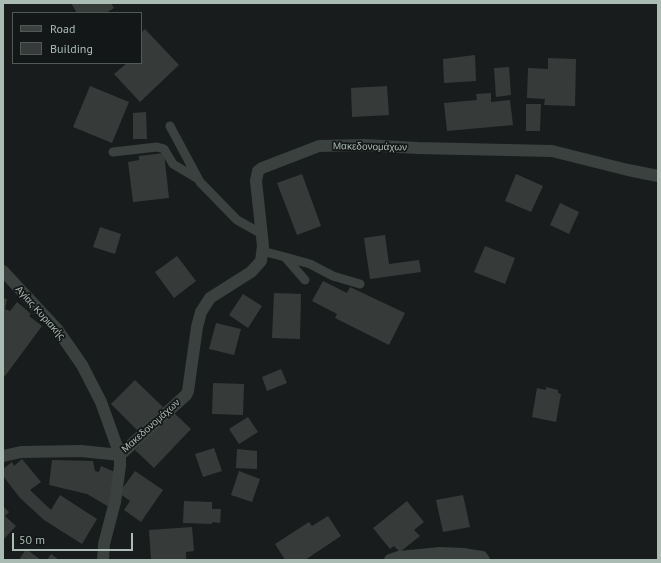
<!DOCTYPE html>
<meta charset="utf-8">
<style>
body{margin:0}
#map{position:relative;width:661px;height:563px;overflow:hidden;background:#191c1c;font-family:"PT Sans",sans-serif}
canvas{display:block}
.frame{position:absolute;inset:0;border:4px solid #abbcb4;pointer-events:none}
.legend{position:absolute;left:12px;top:12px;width:130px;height:52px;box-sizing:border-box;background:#141717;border:1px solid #505956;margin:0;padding:5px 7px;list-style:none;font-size:12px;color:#abbcb4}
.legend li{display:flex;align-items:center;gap:8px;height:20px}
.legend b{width:20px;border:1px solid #505956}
.scale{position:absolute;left:12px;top:533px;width:121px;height:18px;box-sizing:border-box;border:2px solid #abbcb4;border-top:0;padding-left:5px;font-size:12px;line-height:14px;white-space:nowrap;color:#abbcb4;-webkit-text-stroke:3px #141717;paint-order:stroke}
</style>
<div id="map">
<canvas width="661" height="563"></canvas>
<div class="frame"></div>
<ul class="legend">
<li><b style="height:5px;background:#3a413f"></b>Road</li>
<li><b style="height:11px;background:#363b3a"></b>Building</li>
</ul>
<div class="scale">50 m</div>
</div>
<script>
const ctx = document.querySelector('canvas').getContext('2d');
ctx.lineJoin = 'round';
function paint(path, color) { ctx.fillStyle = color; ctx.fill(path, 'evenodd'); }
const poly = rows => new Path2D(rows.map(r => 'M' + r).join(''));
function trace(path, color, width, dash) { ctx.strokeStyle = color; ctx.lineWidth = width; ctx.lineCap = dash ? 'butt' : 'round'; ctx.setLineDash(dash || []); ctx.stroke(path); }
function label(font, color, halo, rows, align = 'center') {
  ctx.font = font + ' "PT Sans",sans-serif'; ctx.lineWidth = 3.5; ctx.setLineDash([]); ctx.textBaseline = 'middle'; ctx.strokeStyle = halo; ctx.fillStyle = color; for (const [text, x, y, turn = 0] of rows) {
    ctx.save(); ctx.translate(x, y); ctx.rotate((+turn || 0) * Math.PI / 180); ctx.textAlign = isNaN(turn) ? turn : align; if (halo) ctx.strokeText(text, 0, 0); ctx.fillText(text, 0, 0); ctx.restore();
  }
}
paint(poly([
 [71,3,111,3,114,8,106,13,77,13],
 [145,29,179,65,140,102,114,74,127,63,141,63,141,33],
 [475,55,476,81,444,83,443,59],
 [548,58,576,59,575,106,544,105,545,99,527,98,528,68,548,69],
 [509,67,511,95,496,97,494,68],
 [90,86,129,102,112,143,73,127],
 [387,86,389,115,352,117,351,88],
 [491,93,491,102,510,100,513,125,447,131,444,103,477,100,476,94],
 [526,104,541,104,540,131,526,131],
 [146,112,147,139,133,139,133,113],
 [164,153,169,198,133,202,128,162,139,160,139,156],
 [302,174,321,226,297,235,277,183],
 [516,174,543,186,531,212,505,201],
 [560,203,579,212,569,234,550,225],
 [100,227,121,234,115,254,93,247],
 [385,235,389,264,419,260,421,272,370,279,364,238],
 [485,246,515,258,505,284,474,272],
 [177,256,196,281,174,298,155,272],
 [323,281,347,293,350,287,405,313,389,345,335,318,337,314,312,301],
 [274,293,301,294,300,339,272,338],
 [243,294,262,306,248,328,229,315],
 [3,298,7,299,5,309,10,311,17,302,31,314,29,316,42,326,5,376,3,375],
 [216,323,241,329,234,355,209,349],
 [281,369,287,383,267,391,262,377],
 [135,380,163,407,139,432,111,404],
 [213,383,244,384,243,415,212,414],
 [546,387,558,390,558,393,561,394,556,422,532,417,537,388,546,390],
 [172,411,191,429,154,468,135,450],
 [248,417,258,432,239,444,229,429],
 [214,448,222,471,203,477,195,454],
 [237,449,257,451,257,469,236,468],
 [22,459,41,482,30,490,51,510,60,495,97,519,82,544,44,520,20,498,3,476,3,469,12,462,14,466],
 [52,460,93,461,95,471,99,472,101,466,117,473,109,507,87,494,49,485],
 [135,471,163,490,141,522,124,510,130,501,119,493],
 [239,471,260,479,252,502,231,495],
 [463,495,470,527,443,532,436,500],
 [184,501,212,502,212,509,221,509,220,523,212,522,212,524,183,523],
 [407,501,424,522,414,530,420,536,400,552,394,546,390,549,373,528],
 [3,506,9,512,5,516,16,526,3,540],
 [328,516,341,536,305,560,285,560,275,544,309,522,312,526],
 [192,527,194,551,186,552,186,560,151,560,149,530],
 [26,549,41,560,19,560],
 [51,554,59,560,47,560]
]), '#363b3a');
trace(poly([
 [170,126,200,182,237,220,262,234],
 [113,152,157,147,164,149,173,164,198,179],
 [262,251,285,257,305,280],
 [285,257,310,264,333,276,360,284]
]), '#3a413f', 9);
trace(poly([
 [3,271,57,329,82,365,101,402,120,455,120,466,115,502,104,544,103,560],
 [3,456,21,452,81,451,120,455,186,395,188,391,197,327,201,312,210,298,251,272,261,261,263,246,256,181,258,171,262,168,319,146,364,145,418,148,552,151,628,170,658,176],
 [390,560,399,557,440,553,463,554,482,557,484,560]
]), '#3a413f', 12);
label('10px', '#abbcb4', '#141717', [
 ["Μακεδονομάχων",370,147,1],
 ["Αγίας Κυριακής",40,313,48],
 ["Μακεδονομάχων",151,426,-42]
]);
</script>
